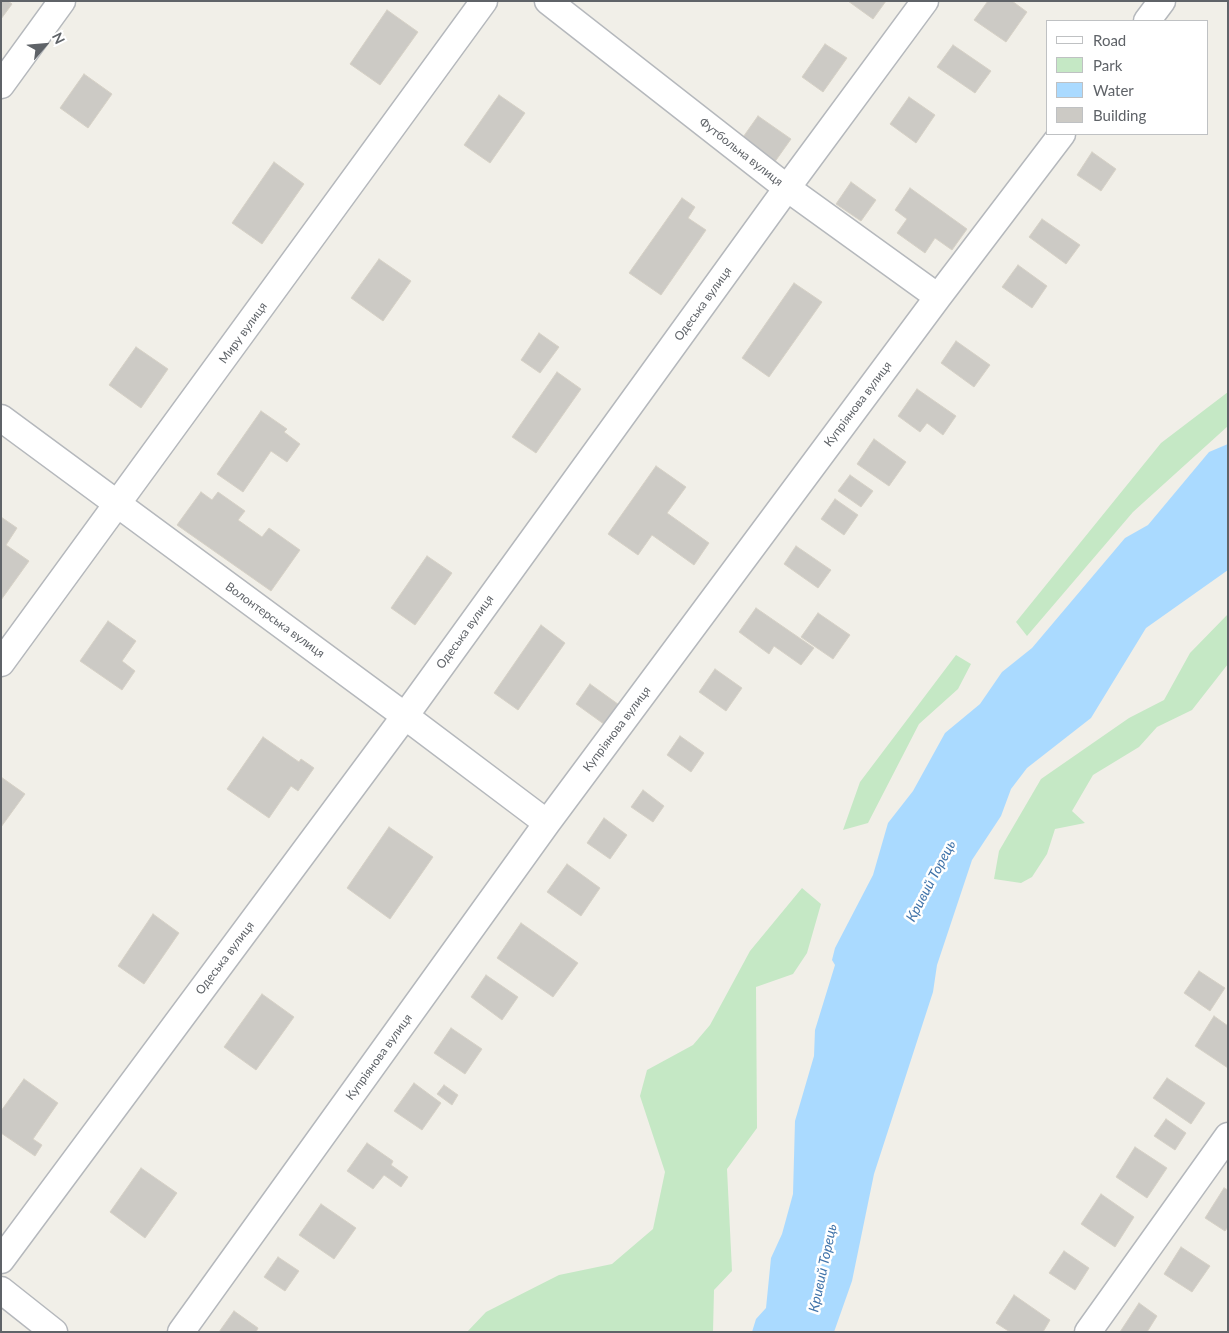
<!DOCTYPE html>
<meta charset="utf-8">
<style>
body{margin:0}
#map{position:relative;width:1229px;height:1333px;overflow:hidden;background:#f1efe8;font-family:Lato,sans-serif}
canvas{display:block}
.frame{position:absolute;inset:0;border:2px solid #5f6368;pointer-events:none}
.legend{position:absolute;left:1046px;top:20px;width:162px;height:115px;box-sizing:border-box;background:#fff;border:1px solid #bfc1c3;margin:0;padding:6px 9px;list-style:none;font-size:15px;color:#5f6368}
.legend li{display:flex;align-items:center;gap:10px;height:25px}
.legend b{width:25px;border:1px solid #bfc1c3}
.north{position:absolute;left:20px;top:20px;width:50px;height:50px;-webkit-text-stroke:4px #fff;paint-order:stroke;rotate:63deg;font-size:14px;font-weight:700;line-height:20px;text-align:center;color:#5f6368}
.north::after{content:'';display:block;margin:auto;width:18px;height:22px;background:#5f6368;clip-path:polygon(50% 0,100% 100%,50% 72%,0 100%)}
</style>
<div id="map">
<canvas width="1229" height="1333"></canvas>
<div class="frame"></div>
<ul class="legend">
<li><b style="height:6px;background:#fff"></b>Road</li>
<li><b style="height:14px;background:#c5e8c5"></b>Park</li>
<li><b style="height:14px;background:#aadaff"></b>Water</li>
<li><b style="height:14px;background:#cccac5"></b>Building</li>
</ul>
<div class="north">N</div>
</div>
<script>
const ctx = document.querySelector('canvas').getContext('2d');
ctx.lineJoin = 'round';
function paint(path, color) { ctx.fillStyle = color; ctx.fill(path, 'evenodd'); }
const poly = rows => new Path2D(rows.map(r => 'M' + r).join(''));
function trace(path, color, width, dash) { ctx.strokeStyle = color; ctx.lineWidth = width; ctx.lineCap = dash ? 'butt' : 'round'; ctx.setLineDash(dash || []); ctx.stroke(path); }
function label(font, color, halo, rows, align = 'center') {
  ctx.font = font + ' Lato,sans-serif'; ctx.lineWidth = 5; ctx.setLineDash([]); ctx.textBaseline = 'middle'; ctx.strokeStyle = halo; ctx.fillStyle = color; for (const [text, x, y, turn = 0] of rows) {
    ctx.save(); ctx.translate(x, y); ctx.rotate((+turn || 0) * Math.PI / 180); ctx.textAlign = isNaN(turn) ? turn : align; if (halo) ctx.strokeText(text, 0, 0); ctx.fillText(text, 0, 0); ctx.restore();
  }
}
paint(poly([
 [1228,392,1228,426,1133,512,1027,636,1016,622,1161,443],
 [1228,614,1228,664,1192,710,1157,727,1139,747,1093,775,1072,811,1085,823,1055,829,1047,854,1032,877,1021,883,994,879,999,851,1041,779,1129,718,1164,700,1190,653],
 [956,655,971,664,958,689,919,724,868,823,843,830,860,782],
 [802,888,821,904,807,953,793,974,756,987,757,1128,727,1169,732,1271,714,1290,713,1332,467,1332,486,1312,559,1275,612,1264,653,1229,665,1172,640,1096,647,1070,693,1045,710,1025,750,951]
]), '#c5e8c5');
paint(poly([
 [1228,444,1228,570,1146,628,1091,718,1027,768,1011,789,1001,816,972,860,937,965,933,992,874,1174,852,1281,834,1332,752,1332,756,1319,766,1308,771,1258,782,1234,793,1194,795,1121,814,1056,815,1030,835,965,832,960,835,948,873,875,888,823,913,791,945,733,980,704,1002,672,1032,648,1125,538,1148,525,1209,452]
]), '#aadaff');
const building = poly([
 [1,1,8,1,12,4,1,19,1,1],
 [848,1,886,1,873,19,848,1],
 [988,1,1012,1,1027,12,1006,42,974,20,988,1],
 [387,10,418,32,380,85,350,64,387,10],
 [825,44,847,58,823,92,802,77,825,44],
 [953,45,991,71,975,93,937,67,953,45],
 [84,74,112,94,88,128,60,108,84,74],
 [499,95,525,113,490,163,464,145,499,95],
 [909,97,935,115,916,143,890,124,909,97],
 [758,116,791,139,774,163,741,140,758,116],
 [1092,152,1116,169,1101,191,1077,175,1092,152],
 [274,162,304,184,262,244,232,223,274,162],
 [851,182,876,200,861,221,836,204,851,182],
 [910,188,967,229,952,250,935,238,925,253,897,233,907,219,895,210,910,188],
 [682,198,695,207,688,218,706,230,661,295,629,273,682,198],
 [1042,219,1080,245,1066,264,1029,237,1042,219],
 [379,259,411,281,383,321,351,298,379,259],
 [1018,265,1047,286,1032,308,1002,287,1018,265],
 [794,283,822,302,769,377,742,358,794,283],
 [539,333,559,347,540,373,521,360,539,333],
 [956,341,990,365,974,387,941,363,956,341],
 [136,347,168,369,141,408,109,385,136,347],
 [557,372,581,389,536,453,512,437,557,372],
 [917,389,956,416,943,435,927,423,920,432,898,416,917,389],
 [261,411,287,429,284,432,300,444,287,462,271,451,243,492,217,474,261,411],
 [874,439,906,462,889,486,857,464,874,439],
 [656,466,686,487,667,513,709,543,694,565,652,535,638,555,608,534,656,466],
 [850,475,873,491,861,507,838,491,850,475],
 [201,492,212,500,218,492,245,511,238,520,262,537,269,528,300,550,271,591,177,525,201,492],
 [835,499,858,515,844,535,821,519,835,499],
 [1,517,17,528,6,545,29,561,1,600,1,517],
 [796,546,831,570,818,588,784,564,796,546],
 [427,556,452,573,415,625,391,608,427,556],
 [756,608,814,648,801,665,774,646,769,654,739,632,756,608],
 [818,613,850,635,833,659,801,637,818,613],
 [108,621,136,641,122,661,135,671,122,690,80,661,108,621],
 [541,625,565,643,518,710,494,693,541,625],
 [715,669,742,688,726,711,699,692,715,669],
 [590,684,622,707,608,727,576,704,590,684],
 [680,736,704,753,691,772,667,755,680,736],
 [263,737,299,762,301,759,314,768,298,791,291,786,269,818,227,789,263,737],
 [1,777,25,794,1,827,1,777],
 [643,790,664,806,653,822,631,807,643,790],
 [604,818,627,835,610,859,587,843,604,818],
 [389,827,433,857,390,919,347,888,389,827],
 [567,864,600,888,581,916,547,892,567,864],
 [153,914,179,933,144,984,118,966,153,914],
 [521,923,578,963,553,997,497,958,521,923],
 [1199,971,1225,988,1210,1011,1184,993,1199,971],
 [486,975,518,997,502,1020,471,997,486,975],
 [262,994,294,1017,256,1070,224,1047,262,994],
 [1214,1016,1228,1026,1228,1068,1195,1046,1214,1016],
 [451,1028,482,1049,465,1074,434,1053,451,1028],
 [1167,1078,1205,1103,1191,1124,1153,1098,1167,1078],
 [24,1079,58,1103,33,1139,42,1145,35,1156,1,1133,1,1111,24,1079],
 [414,1083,441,1103,422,1130,394,1111,414,1083],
 [444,1085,458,1095,452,1105,437,1094,444,1085],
 [1166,1119,1186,1133,1175,1150,1154,1136,1166,1119],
 [367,1143,393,1161,391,1165,408,1177,401,1187,384,1175,373,1189,347,1171,367,1143],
 [1135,1147,1167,1168,1147,1198,1116,1177,1135,1147],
 [141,1168,177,1193,145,1238,110,1212,141,1168],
 [1224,1188,1228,1190,1228,1227,1225,1231,1205,1218,1224,1188],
 [1101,1194,1134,1217,1115,1247,1081,1224,1101,1194],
 [321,1204,356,1228,334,1259,299,1235,321,1204],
 [1181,1247,1210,1266,1192,1292,1164,1274,1181,1247],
 [1064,1251,1089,1268,1075,1290,1049,1273,1064,1251],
 [278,1257,299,1271,285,1291,264,1277,278,1257],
 [1014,1295,1050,1320,1043,1332,1010,1332,996,1323,1014,1295],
 [1139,1303,1157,1316,1147,1332,1120,1332,1139,1303],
 [234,1311,258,1328,256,1332,219,1332,234,1311]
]);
paint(building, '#cccac5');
trace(building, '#d6d1c6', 1);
const minor = poly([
 [548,1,787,188,938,297],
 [1147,21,1162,1],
 [1,85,62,1],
 [1,418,405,716,547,823],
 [1,663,484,1],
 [1,1260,405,716,787,188,925,1],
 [1,1290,54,1332],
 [181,1332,547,823,938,297,1062,134],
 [1088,1332,1228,1136]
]);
trace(minor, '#b5b8bc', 29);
trace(minor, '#fff', 26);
label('12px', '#5f6368', '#fff', [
 ["Футбольна вулиця",741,152,38],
 ["Одеська вулиця",703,304,-54],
 ["Миру вулиця",243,333,-54],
 ["Купріянова вулиця",858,404,-53],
 ["Волонтерська вулиця",275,620,36],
 ["Одеська вулиця",465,632,-54],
 ["Купріянова вулиця",617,729,-53],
 ["Одеська вулиця",225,958,-53],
 ["Купріянова вулиця",379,1057,-54]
]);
label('italic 14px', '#4174aa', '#fff', [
 ["Кривий Торець",931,881,-62],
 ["Кривий Торець",823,1268,-78]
]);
</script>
